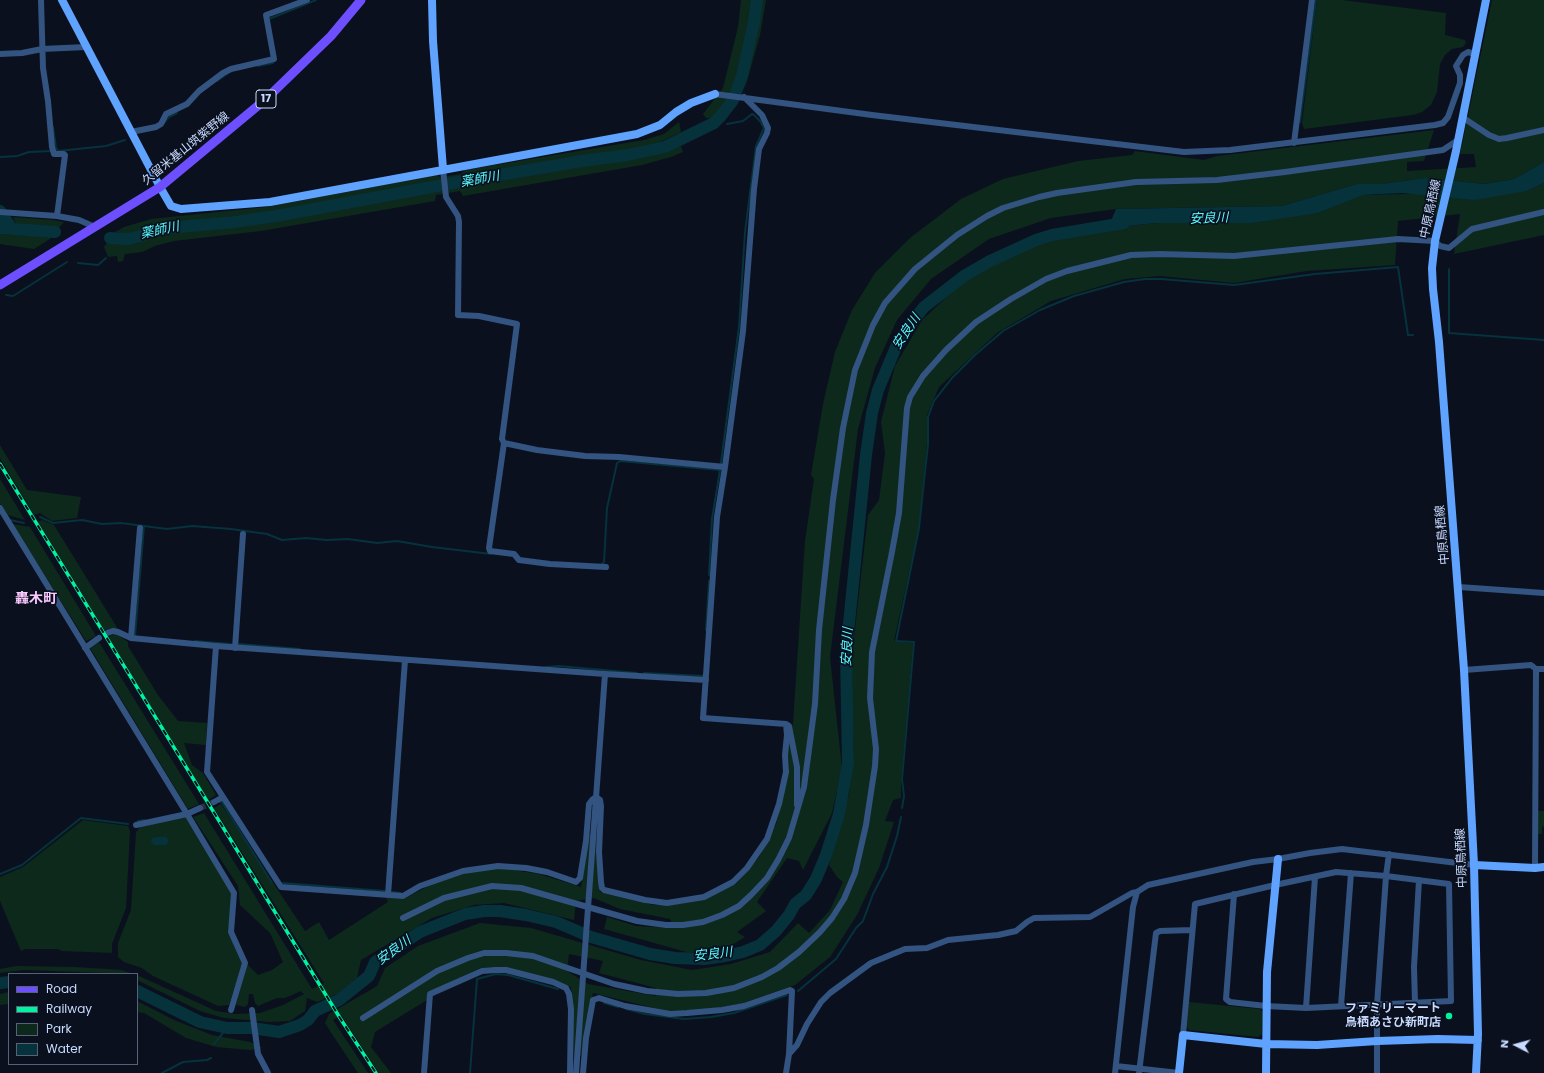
<!DOCTYPE html>
<meta charset="utf-8">
<style>
body{margin:0}
#map{position:relative;width:1544px;height:1073px;overflow:hidden;background:#0b101f;font-family:Poppins,sans-serif}
canvas{display:block}
.legend{position:absolute;left:8px;top:973px;width:130px;height:92px;box-sizing:border-box;background:#0b101f;border:1px solid #576179;margin:0;padding:5px 7px;list-style:none;font-size:12px;color:#c8dbff}
.legend li{display:flex;align-items:center;gap:8px;height:20px}
.legend b{width:20px;border:1px solid #576179}
.north{position:absolute;left:1496px;top:1025px;width:40px;height:40px;-webkit-text-stroke:3px #0b101f;paint-order:stroke;rotate:276deg;font-size:11px;font-weight:700;line-height:16px;text-align:center;color:#c8dbff}
.north::after{content:'';display:block;margin:auto;width:14px;height:18px;background:#c8dbff;clip-path:polygon(50% 0,100% 100%,50% 72%,0 100%)}
</style>
<div id="map">
<canvas width="1544" height="1073"></canvas>
<ul class="legend">
<li><b style="height:5px;background:#6e4fff"></b>Road</li>
<li><b style="height:5px;background:#00f39e"></b>Railway</li>
<li><b style="height:11px;background:#0d291b"></b>Park</li>
<li><b style="height:11px;background:#06323c"></b>Water</li>
</ul>
<div class="north">N</div>
</div>
<script>
const ctx = document.querySelector('canvas').getContext('2d');
ctx.lineJoin = 'round';
function paint(path, color) { ctx.fillStyle = color; ctx.fill(path, 'evenodd'); }
const poly = rows => new Path2D(rows.map(r => 'M' + r).join(''));
function trace(path, color, width, dash) { ctx.strokeStyle = color; ctx.lineWidth = width; ctx.lineCap = dash ? 'butt' : 'round'; ctx.setLineDash(dash || []); ctx.stroke(path); }
function label(font, color, halo, rows, align = 'center') {
  ctx.font = font + ' Poppins,"Noto Sans JP",sans-serif'; ctx.lineWidth = 3.5; ctx.setLineDash([]); ctx.textBaseline = 'middle'; ctx.strokeStyle = halo; ctx.fillStyle = color; for (const [text, x, y, turn = 0] of rows) {
    ctx.save(); ctx.translate(x, y); ctx.rotate((+turn || 0) * Math.PI / 180); ctx.textAlign = isNaN(turn) ? turn : align; if (halo) ctx.strokeText(text, 0, 0); ctx.fillText(text, 0, 0); ctx.restore();
  }
}
paint(poly([
 [741,0,752,0,744,50,737,81,721,110,712,118,706,118,703,114,723,88,738,27],
 [762,0,766,0,760,35,744,92,757,32],
 [1317,0,1342,0,1446,13,1445,35,1465,40,1466,43,1463,47,1452,49,1445,55,1440,64,1437,92,1431,105,1422,112,1413,115,1304,129,1302,123],
 [1492,0,1544,0,1544,162,1514,179,1485,184,1425,178,1381,184,1357,184,1282,206,1116,209,1051,218,989,239,931,279,897,320,875,368,858,429,830,657,842,768,832,813,803,870,799,861,787,858,757,902,766,911,737,932,745,937,732,945,690,953,604,929,607,917,636,926,675,928,670,919,620,909,594,898,576,901,574,920,504,903,474,905,432,918,361,960,357,978,337,994,317,1002,307,998,305,1011,290,1021,269,1022,224,1018,200,1011,137,980,137,975,216,1011,236,1014,260,1013,283,1005,304,994,301,991,285,998,277,998,258,1006,255,1003,253,994,249,994,248,1004,245,1007,236,1005,247,964,258,975,272,970,283,962,270,933,240,905,238,886,193,817,204,813,312,989,324,983,214,808,221,804,305,931,319,922,329,940,388,902,386,898,404,899,434,883,468,871,500,868,539,874,581,887,589,835,597,835,600,892,653,905,672,905,705,899,736,884,759,857,776,824,789,766,787,746,793,723,805,541,814,479,811,475,823,404,835,352,852,310,875,273,910,238,961,199,1003,179,1078,161,1132,155,1135,151,1204,160,1217,156,1434,130,1424,161,1407,162,1407,171,1476,167,1474,154,1460,154],
 [679,122,681,132,654,145,262,213,160,224,129,234,115,232,124,227,151,219,266,207,437,175,440,177,461,174,465,170,644,140,664,134],
 [681,146,683,152,671,157,642,165,463,196,460,191,436,195,435,201,261,231,174,241,155,246,142,252,125,254,123,261,118,262,117,256,108,257,104,247,108,242,126,244,137,243,160,234,258,223,654,154],
 [1544,183,1544,235,1454,254,1460,214,1398,221,1395,265,1307,271,1234,283,1160,276,1125,279,1051,301,997,333,939,387,927,415,927,442,919,526,894,641,913,643,901,782,901,798,893,800,885,821,894,822,879,868,857,915,830,957,795,985,744,1003,707,1010,666,1011,593,993,581,1056,574,1054,571,987,500,967,480,968,428,993,427,1000,375,1032,371,1047,391,1073,379,1073,341,1015,333,1020,368,1073,358,1073,332,1034,325,1023,329,1014,377,986,385,968,418,946,480,923,531,928,641,960,692,970,731,964,770,952,798,923,809,933,830,910,843,882,837,877,829,865,849,794,854,753,851,696,852,655,868,515,879,500,885,453,881,422,895,366,922,320,967,278,1043,241,1108,228,1157,223,1318,213,1362,195,1527,191],
 [569,954,603,961,599,973,656,988,656,996,588,984,567,971],
 [13,217,53,220,64,222,58,229,16,224],
 [0,234,53,237,34,249,0,244],
 [0,445,27,490,81,497,77,518,52,521,40,513,34,515,0,458],
 [0,479,25,520,8,515,0,503],
 [42,520,54,525,118,629,104,630,38,522],
 [12,524,30,527,96,636,86,641],
 [117,634,128,642,128,646,158,695,178,721,207,723,206,745,184,743,192,765,203,773,216,795,208,800,108,636],
 [99,642,199,804,188,809,90,648],
 [1538,811,1544,811,1544,826,1542,827,1542,834,1537,834],
 [185,816,210,856,232,895,228,933,243,963,229,1005,218,1006,153,976,142,968,124,962,118,957,118,943,131,910,136,832,141,826],
 [83,820,128,826,130,831,126,908,112,944,112,953,62,951,58,949,25,949,21,951,0,901,0,877,23,867],
 [16,966,75,967,122,970,133,974,24,970,0,973,0,969],
 [9,992,9,1004,0,1005,0,994],
 [137,1001,174,1020,212,1035,250,1042,263,1048,250,1050,216,1047,186,1038,144,1013,137,1012],
 [1189,1002,1260,1009,1263,1012,1262,1034,1258,1037,1189,1030,1187,1027]
]), '#0d291b');
paint(poly([
 [1544,162,1544,183,1527,191,1475,200,1402,193,1363,195,1318,213,1251,223,1157,223,1108,228,1116,209,1282,206,1357,184,1381,184,1425,178,1485,184,1514,179],
 [158,837,166,837,169,841,166,845,154,845,151,842,152,838]
]), '#06323c');
trace(poly([
 [269,19,316,0],
 [258,66,273,63],
 [217,81,227,74],
 [1300,122,1316,0],
 [164,123,169,117,177,113],
 [53,127,56,148,58,151,106,146,125,140],
 [0,157,17,156,29,152,51,151],
 [78,263,98,265,106,258],
 [1449,269,1449,333,1544,340],
 [6,295,13,296,67,262],
 [40,517,53,523,82,520,102,524,121,523,167,529,192,526,231,529,267,534,282,540,306,538,327,540,348,539,377,543,397,541,432,547,491,554],
 [10,520,24,523],
 [601,565,604,562,607,508,617,463,620,461,720,470,739,327,745,232,756,146,764,128,760,121,754,115,752,114,743,121,727,124],
 [709,575,712,519,720,470],
 [706,630,709,581],
 [135,636,144,526],
 [195,641,231,644],
 [239,644,300,649],
 [546,667,559,666,637,673],
 [644,673,703,676,704,674],
 [220,802,221,801,272,883],
 [902,808,904,796,902,779,914,642,896,641,919,528,928,444,928,417,934,401,952,378,975,355,1003,331,1040,310,1074,296,1124,282,1145,279,1161,279,1234,285,1315,274,1398,267,1408,335,1413,335],
 [138,821,145,820],
 [0,874,22,865,81,818,128,824],
 [283,883,385,891],
 [392,892,400,893],
 [798,991,836,959,856,928,863,921,873,894,887,867,897,836,901,817],
 [604,1003,618,1007],
 [626,1009,645,1014,684,1019,711,1017,734,1013,787,995],
 [214,1044,227,1028],
 [162,1073,183,1062,207,1060,211,1058],
 [470,1073,477,979,496,974,508,975,558,989]
]), '#06323c', 2);
trace(poly([
 [0,211,12,229],
 [0,228,55,232],
 [110,238,128,239,141,236,157,229,234,222,276,216,459,182,582,161,628,155,665,147,714,123,720,117,733,100,742,76,754,22,757,0],
 [0,983,9,982],
 [137,991,200,1022,227,1028,252,1028,279,1032,300,1025,308,1020,315,1011,339,1000,369,976,375,962,420,932,465,914,484,911,500,911,526,915,556,922,591,937,650,954,675,958,704,959,725,956,743,952,760,945,776,931,789,915,795,904,806,895,816,879,826,855,839,814,848,763,846,653,866,455,872,413,878,390,896,347,909,326,924,307,964,276,990,261,1036,240,1052,235,1124,223]
]), '#06323c', 12);
trace(poly([
 [200,808,214,802]
]), '#272e41', 6, [6, 3]);
trace(poly([
 [41,0,43,68,48,101,52,147,54,154,64,154,65,155,57,216],
 [0,54,22,53,42,49,86,47],
 [715,94,872,115,1184,152,1230,150,1435,125,1443,123,1448,117,1460,83,1460,75,1456,66,1463,55,1468,52,1475,54],
 [744,97,762,115,768,128,767,133,759,149,754,189,743,331,725,467,717,517,703,718,786,724,789,726,797,767,797,805],
 [1462,117,1489,135,1499,139,1507,138,1544,130],
 [131,132,156,127,161,124,166,114,187,104,199,91,223,73,231,69,274,59,266,15,307,0],
 [1294,143,1312,0],
 [443,169,446,197,458,216,459,222,458,315,479,316,517,324,502,439,504,443,537,450,585,456,619,457,725,467],
 [0,212,57,216,79,220,95,227],
 [504,443,489,548,490,551,514,554,519,560,550,564,606,567],
 [0,508,187,814,234,893,231,932,245,963,231,1010],
 [1459,587,1544,593],
 [107,633,113,631,118,632,131,638,216,646,605,674,706,680],
 [131,638,140,528],
 [216,646,207,772,281,887,403,896,420,886,463,871,498,866,526,868,547,872,576,882,580,878,586,841,589,804,592,800,596,797,600,800,601,806,599,852,601,882,602,888,604,890,645,900,667,903,704,897,733,882,747,868,767,839,779,804,786,772,785,755,787,735,786,724],
 [85,648,99,638],
 [235,648,243,534],
 [1536,669,1544,669],
 [1464,670,1531,665,1536,669,1535,868],
 [214,802,223,797],
 [136,825,187,814,200,808],
 [388,895,405,660],
 [403,918,444,898,492,886,521,888,637,921,666,925,683,925,703,922,722,915,739,906,751,895,767,878,778,860,789,838,804,787,815,704,819,630,833,500,843,428,855,370,873,325,885,303,915,269,957,235,987,216,1003,208,1039,197,1057,193,1136,182,1217,180,1285,172,1443,150,1458,140],
 [1415,1003,1414,967,1419,880],
 [1341,1006,1351,873],
 [1306,1008,1315,877],
 [252,1010,258,1054,268,1073],
 [363,1018,437,971,468,958,484,953,506,953,533,956,614,984,647,991,678,994,706,993,734,988,762,977,778,968,799,952,820,932,832,918,844,899,855,873,866,825,875,766,876,749,870,698,872,652,892,552,899,513,907,408,910,397,923,376,946,350,976,322,1011,299,1046,279,1067,271,1131,255,1160,254,1234,256,1398,239,1435,241,1440,246,1449,248,1472,229,1544,212],
 [1183,1035,1195,904,1275,885,1336,872,1386,876,1449,884,1451,1001,1306,1008,1266,1006,1230,1002,1226,999,1234,894],
 [789,1054,797,1045,807,1024,821,1002,830,993,871,963,905,949,927,948,948,940,998,935,1016,931,1027,922,1034,918,1090,917,1132,893,1137,892,1148,885,1253,862,1278,859,1310,853,1342,849,1474,865],
 [1116,1066,1179,1073],
 [424,1073,430,994,482,971,495,970,506,970,553,982,566,988,569,994,571,1009,570,1073],
 [576,1073,605,674],
 [583,1073,586,1038,593,1000,599,998,625,1006,670,1014,687,1013,722,1010,744,1006,790,990,792,991,789,1054,786,1073],
 [1115,1073,1133,907,1137,892],
 [1139,1073,1156,933,1160,931,1192,930],
 [1377,1073,1377,1005,1386,876,1389,854]
]), '#335381', 6);
trace(poly([
 [62,0,160,187,171,206,181,209,270,202,637,134,660,125,676,112,691,103,715,94],
 [432,0,433,41,443,169],
 [1474,865,1535,868,1544,867],
 [1179,1073,1183,1035,1266,1044,1317,1045,1377,1041,1438,1039,1478,1040],
 [1266,1073,1267,972,1278,859],
 [1476,1073,1478,1034,1474,865,1464,670,1439,342,1433,289,1432,268,1435,241,1456,151,1486,0]
]), '#5fa3ff', 8);
trace(poly([
 [0,285,160,187,266,99,331,36,361,0]
]), '#6e4fff', 9);
const rail = poly([
 [0,464,340,1018,376,1073]
]);
trace(rail, '#00f39e', 3.5);
trace(rail, '#0b101f', 2, [6]);
for (const [x, y, r, color] of [
 [1449,1016,4,"#00f39e"]
]) { const dot = new Path2D(); dot.arc(x, y, r, 0, 2 * Math.PI); ctx.fillStyle = color; ctx.fill(dot); trace(dot, '#0b101f', 1.5); }
for (const [x, y, w] of [
 [266,99,20]
]) { const box = new Path2D(); box.roundRect(x - w / 2, y - 9, w, 18, 3); ctx.fillStyle = '#0b101f'; ctx.fill(box); trace(box, '#c8dbff', 1); }
label('bold 11px', '#c8dbff', null, [
 ["17",266,99]
]);
label('12px', '#c8dbff', '#0b101f', [
 ["久留米基山筑紫野線",186,149,-39],
 ["中原鳥栖線",1431,209,-78],
 ["中原鳥栖線",1443,535,-95],
 ["中原鳥栖線",1462,858,-92]
]);
label('bold 12px', '#c8dbff', '#0b101f', [
 ["ファミリーマート",1441,1009],
 ["鳥栖あさひ新町店",1441,1023]
], 'right');
label('italic 13px', '#56fdff', '#0b101f', [
 ["薬師川",480,180,-10],
 ["安良川",1209,219,-2],
 ["薬師川",160,231,-12],
 ["安良川",907,332,-56],
 ["安良川",848,647,-87],
 ["安良川",394,951,-36],
 ["安良川",713,955,-7]
]);
label('bold 14px', '#facaff', '#0b101f', [
 ["轟木町",36,599]
]);
</script>
